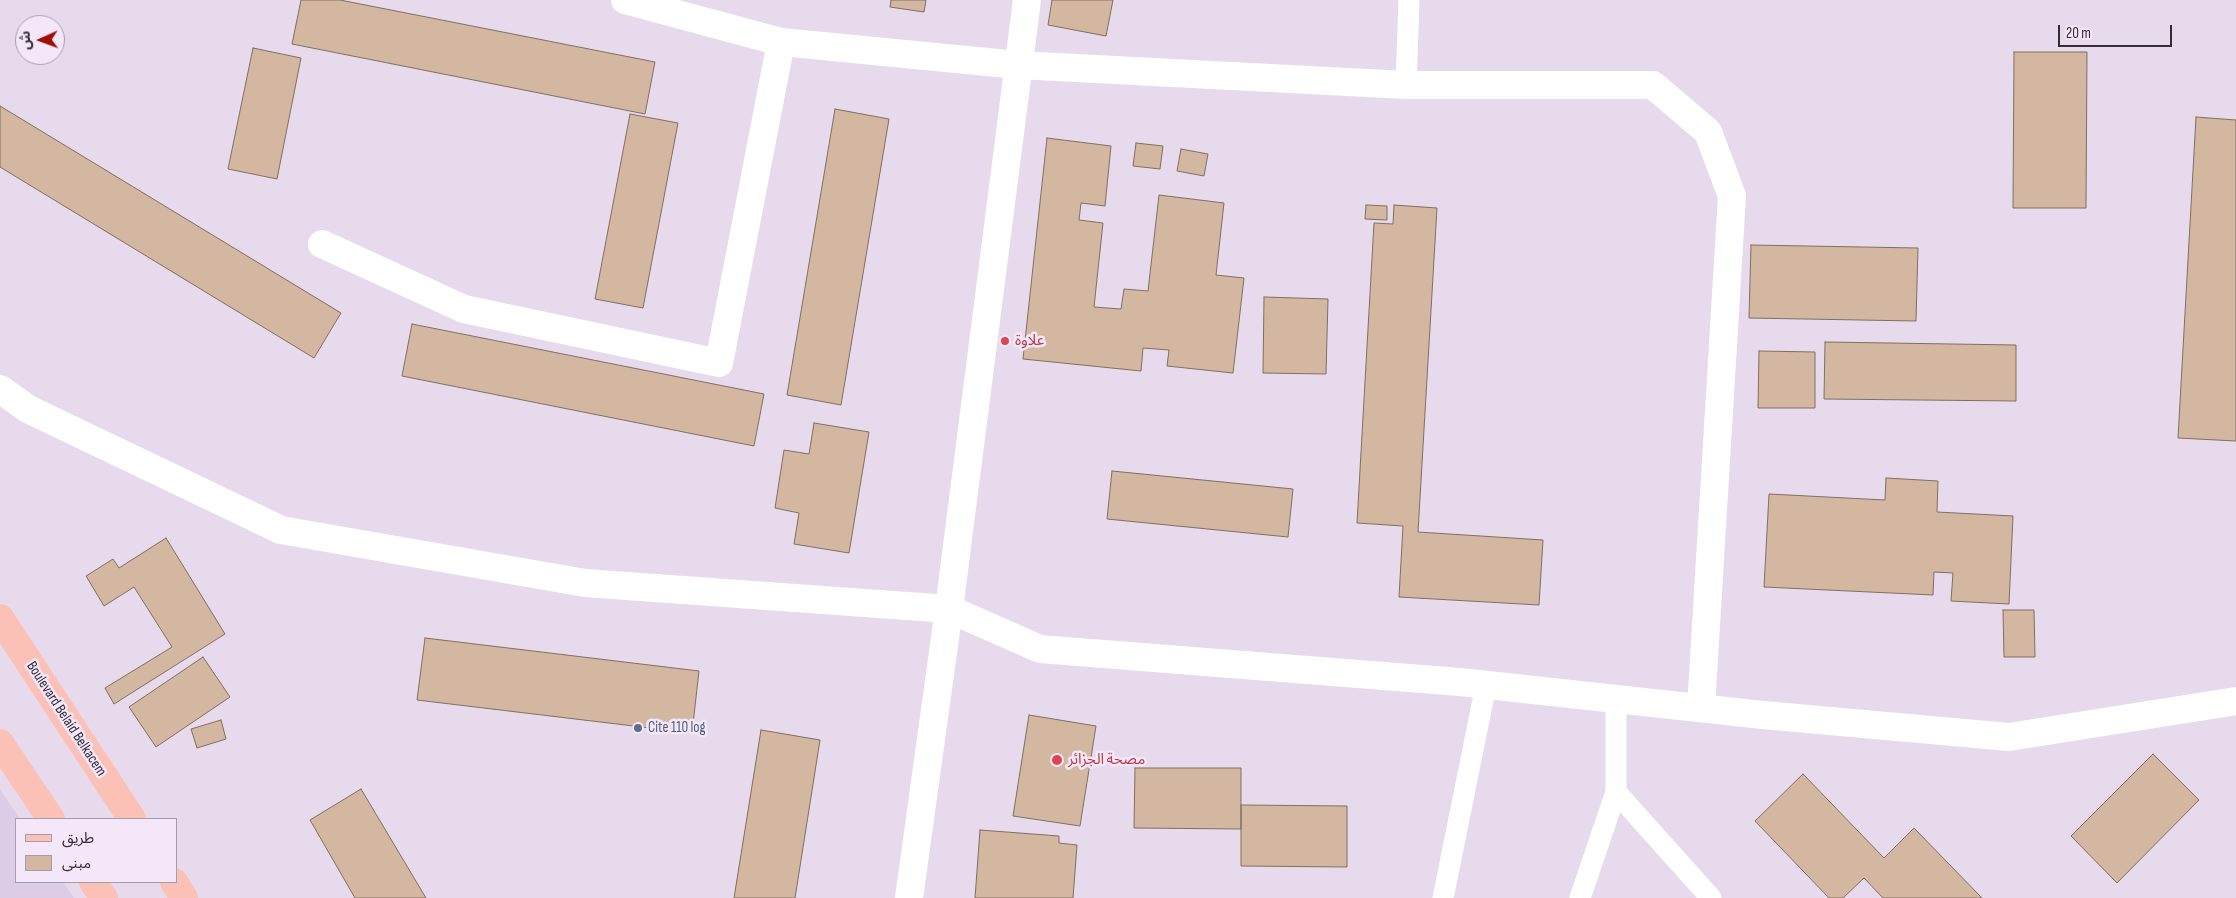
<!DOCTYPE html>
<meta charset="utf-8">
<style>
body{margin:0}
#map{position:relative;width:2236px;height:898px;overflow:hidden;background:#e7daed;font-family:"Sofia Sans Condensed","Noto Sans Arabic",sans-serif}
canvas{display:block}
.legend{position:absolute;left:15px;top:818px;width:162px;height:65px;box-sizing:border-box;background:#f4e7fa;border:1px solid #a69dab;margin:0;padding:6px 9px;list-style:none;font-size:15px;color:#322d34}
.legend li{display:flex;align-items:center;gap:10px;height:25px}
.legend b{width:25px;border:1px solid #a69dab}
.north{position:absolute;left:15px;top:15px;width:50px;height:50px;box-sizing:border-box;background:#f4e7fa;border:1px solid #a69dab;border-radius:50%;rotate:268deg;font-size:14px;font-weight:700;line-height:20px;text-align:center;color:#322d34}
.north::after{content:'';display:block;margin:auto;width:18px;height:22px;background:#a30c05;clip-path:polygon(50% 0,100% 100%,50% 72%,0 100%)}
.scale{position:absolute;left:2058px;top:25px;width:114px;height:22px;box-sizing:border-box;border:2px solid #322d34;border-top:0;padding-left:6px;font-size:15px;line-height:18px;white-space:nowrap;color:#322d34;-webkit-text-stroke:4px #f4e7fa;paint-order:stroke}
</style>
<div id="map">
<canvas width="2236" height="898"></canvas>
<ul class="legend">
<li><b style="height:6px;background:#fcc1b6"></b>طريق</li>
<li><b style="height:14px;background:#d3b7a0"></b>مبنى</li>
</ul>
<div class="north">ش</div>
<div class="scale">20 m</div>
</div>
<script>
const ctx = document.querySelector('canvas').getContext('2d');
ctx.lineJoin = 'round';
function paint(path, color) { ctx.fillStyle = color; ctx.fill(path, 'evenodd'); }
const poly = rows => new Path2D(rows.map(r => 'M' + r).join(''));
function trace(path, color, width, dash) { ctx.strokeStyle = color; ctx.lineWidth = width; ctx.lineCap = dash ? 'butt' : 'round'; ctx.setLineDash(dash || []); ctx.stroke(path); }
function label(font, color, halo, rows, align = 'center') {
  ctx.font = font + ' "Sofia Sans Condensed","Noto Sans Arabic",sans-serif'; ctx.lineWidth = 5; ctx.setLineDash([]); ctx.textBaseline = 'middle'; ctx.strokeStyle = halo; ctx.fillStyle = color; for (const [text, x, y, turn = 0] of rows) {
    ctx.save(); ctx.translate(x, y); ctx.rotate((+turn || 0) * Math.PI / 180); ctx.textAlign = isNaN(turn) ? turn : align; if (halo) ctx.strokeText(text, 0, 0); ctx.fillText(text, 0, 0); ctx.restore();
  }
}
paint(poly([
 [0,789,20,819,16,819,16,882,63,882,74,898,0,898]
]), '#ddcce5');
const building = poly([
 [301,0,340,0,655,62,645,114,292,44,301,0],
 [891,0,926,0,924,12,890,7,891,0],
 [1052,0,1113,0,1106,36,1048,25,1052,0],
 [253,48,301,58,277,179,228,169,253,48],
 [2014,52,2087,52,2086,208,2013,208,2014,52],
 [0,106,341,313,314,358,0,167,0,106],
 [835,109,889,119,841,405,787,395,835,109],
 [630,114,678,123,643,308,595,299,630,114],
 [2196,117,2236,120,2236,441,2178,438,2196,117],
 [1047,138,1111,146,1105,206,1081,203,1079,220,1103,223,1094,307,1121,309,1124,289,1148,291,1159,195,1224,203,1216,275,1244,278,1233,373,1167,366,1169,350,1143,348,1141,371,1023,359,1047,138],
 [1136,143,1163,146,1160,169,1133,166,1136,143],
 [1181,149,1208,154,1204,176,1177,171,1181,149],
 [1366,205,1387,206,1387,220,1365,219,1366,205],
 [1394,205,1437,208,1418,532,1543,540,1539,605,1399,597,1403,526,1357,523,1374,223,1393,224,1394,205],
 [1751,245,1918,248,1916,321,1749,318,1751,245],
 [1264,297,1328,299,1326,374,1263,373,1264,297],
 [412,324,764,394,754,446,402,376,412,324],
 [1825,342,2016,345,2016,401,1824,399,1825,342],
 [1759,351,1815,352,1815,408,1758,408,1759,351],
 [814,423,869,432,849,553,794,544,799,513,775,508,784,450,809,454,814,423],
 [1112,471,1293,489,1288,537,1107,519,1112,471],
 [1886,478,1938,481,1937,512,2013,516,2009,604,1951,601,1953,573,1934,572,1933,595,1764,587,1769,494,1885,500,1886,478],
 [166,538,225,634,114,704,105,688,172,647,134,587,104,606,86,576,113,559,119,568,166,538],
 [2003,610,2034,610,2035,657,2004,657,2003,610],
 [425,638,699,671,692,733,417,700,425,638],
 [203,657,230,697,156,747,129,707,203,657],
 [1029,715,1096,726,1080,826,1013,816,1029,715],
 [221,720,226,739,197,748,191,729,221,720],
 [761,730,820,740,795,898,734,898,761,730],
 [2153,754,2199,800,2117,883,2071,836,2153,754],
 [1135,768,1241,768,1241,829,1134,828,1135,768],
 [1803,774,1884,858,1914,828,1982,898,1883,898,1864,878,1843,898,1829,898,1755,821,1803,774],
 [361,789,426,898,355,898,310,820,361,789],
 [1241,805,1347,806,1347,867,1241,866,1241,805],
 [980,830,1059,836,1059,843,1077,845,1073,898,975,898,980,830]
]);
paint(building, '#d3b7a0');
trace(building, '#7f6f62', 1);
trace(poly([
 [1406,85,1409,0],
 [1616,699,1616,792,1711,898],
 [1443,898,1486,685],
 [1580,898,1616,792]
]), '#fff', 21);
trace(poly([
 [625,0,781,42,1018,65,1406,85,1653,85,1708,132,1732,196,1701,708],
 [322,244,464,309,719,363,781,42]
]), '#fff', 28);
trace(poly([
 [0,389,28,409,281,530,585,583,949,609,1040,649,1460,682,1763,715,2009,737,2236,701],
 [909,898,949,609,1027,0]
]), '#fff', 28);
trace(poly([
 [0,618,132,819],
 [0,743,51,819],
 [93,882,104,898],
 [174,882,184,898]
]), '#fcc1b6', 28);
for (const [x, y, r, color] of [
 [1005,341,5,"#e0444e"],
 [638,728,5,"#5c6f8a"],
 [1057,760,6,"#e0444e"]
]) { const dot = new Path2D(); dot.arc(x, y, r, 0, 2 * Math.PI); ctx.fillStyle = color; ctx.fill(dot); trace(dot, '#f4e7fa', 2); }
label('15px', '#be3a42', '#f4e7fa', [
 ["علاوة",1015,341],
 ["مصحة الجزائر",1068,760]
], 'left');
label('15px', '#322d34', '#f4e7fa', [
 ["Boulevard Belaid Belkacem",66,719,57]
]);
label('15px', '#4e5e75', '#f4e7fa', [
 ["Cite 110 log",648,728]
], 'left');
</script>
